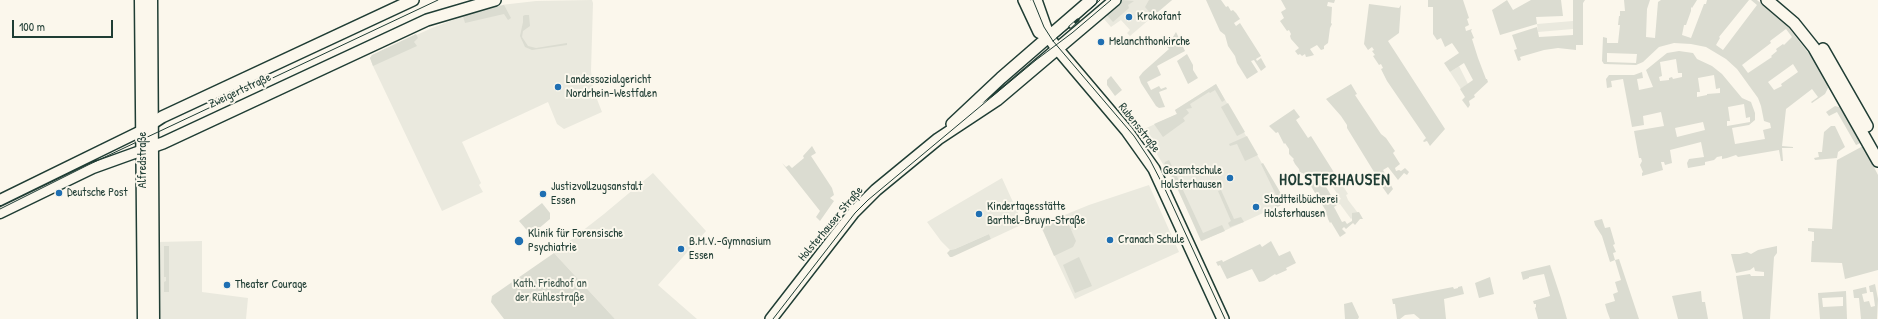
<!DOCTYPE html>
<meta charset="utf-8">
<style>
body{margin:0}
#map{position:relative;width:1878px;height:319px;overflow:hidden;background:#fbf7ec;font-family:"Patrick Hand",sans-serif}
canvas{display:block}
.scale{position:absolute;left:12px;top:20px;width:101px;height:18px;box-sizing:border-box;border:2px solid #1f3d34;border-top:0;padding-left:5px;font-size:12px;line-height:14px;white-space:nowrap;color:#1f3d34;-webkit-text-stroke:3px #fbf7ec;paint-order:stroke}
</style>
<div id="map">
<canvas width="1878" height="319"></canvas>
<div class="scale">100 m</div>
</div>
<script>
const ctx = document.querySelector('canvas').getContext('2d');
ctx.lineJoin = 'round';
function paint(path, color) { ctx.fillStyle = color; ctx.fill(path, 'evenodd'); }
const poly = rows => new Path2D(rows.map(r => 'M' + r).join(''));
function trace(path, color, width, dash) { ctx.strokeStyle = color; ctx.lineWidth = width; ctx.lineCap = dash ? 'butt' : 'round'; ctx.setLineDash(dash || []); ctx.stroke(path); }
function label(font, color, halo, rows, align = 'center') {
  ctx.font = font + ' "Patrick Hand",sans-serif'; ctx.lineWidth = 4; ctx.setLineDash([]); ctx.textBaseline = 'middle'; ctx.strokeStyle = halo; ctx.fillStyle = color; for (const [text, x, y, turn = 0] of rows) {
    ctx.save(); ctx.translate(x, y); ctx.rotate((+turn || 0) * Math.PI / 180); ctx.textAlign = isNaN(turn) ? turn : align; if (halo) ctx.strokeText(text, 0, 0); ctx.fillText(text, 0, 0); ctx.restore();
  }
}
paint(poly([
 [592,0,593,3,591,71,593,89,602,112,564,129,557,124,548,102,462,142,481,183,479,185,483,192,442,211,373,66,370,58,372,55,432,28,463,16,501,5,536,1],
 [1122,0,1172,0,1130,36,1127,33,1130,30,1121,20,1111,27,1104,19,1107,16,1106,14],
 [1573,21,1573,29,1538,32,1537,24],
 [1459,66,1468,84,1461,89,1450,72],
 [1216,84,1285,203,1202,241,1174,182,1142,130,1177,114,1175,110],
 [653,173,706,231,658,285,697,319,615,319,554,253,604,214],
 [1334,175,1341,187,1343,186,1348,194,1346,195,1348,200,1358,213,1351,219,1340,204,1337,205,1335,202,1341,199,1327,179],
 [1002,178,1023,224,991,239,989,234,955,249,950,250,941,241,927,222],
 [1149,185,1179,252,1075,299,1040,225,1089,205],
 [202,241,202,292,248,298,246,319,157,319,157,242]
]), '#eae9de');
paint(poly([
 [1122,0,1134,1,1128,5,1129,8,1113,22,1106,14],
 [1149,0,1172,0,1153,16,1145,7],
 [1206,0,1221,0,1226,7,1228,6,1231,11,1233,10,1236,13,1240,19,1234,23,1236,26,1240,23,1261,56,1256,59,1257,61,1261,58,1266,67,1261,71,1254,60,1251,61,1258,72,1247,79,1237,63,1235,56,1228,46,1225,35,1220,31],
 [1281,0,1335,0,1334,3,1328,2,1327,6,1332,7,1331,23,1332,24,1330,28,1328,43,1324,46,1324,49,1321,50,1317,45,1310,49,1314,55,1311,56,1306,57,1305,54,1302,56,1300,54,1298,55,1295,51,1299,48,1291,39,1290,36,1291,34,1289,30,1287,31,1280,21,1284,18,1281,12,1286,9],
 [1428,0,1463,0,1469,18,1467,19,1469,25,1465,27,1466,31,1472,29,1471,31,1474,38,1472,39,1478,58,1486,79,1487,79,1488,82,1474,95,1475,97,1469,101,1470,105,1468,108,1462,100,1465,97,1460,89,1473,80,1464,63,1450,72,1444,63,1459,53,1452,43,1445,47,1441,38,1437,40,1433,34,1433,7,1428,7],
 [1507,0,1513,10,1531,0,1561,0,1563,16,1536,17,1537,24,1500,35,1492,10],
 [1573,0,1585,0,1583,3,1583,45,1576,45,1576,50,1558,48,1544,50,1520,57,1521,60,1518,61,1514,50,1517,49,1512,35,1537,27,1539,37,1573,35],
 [1624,0,1650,0,1647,9,1646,37,1655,38,1658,2,1661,0,1697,0,1692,8,1691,7,1691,11,1686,25,1684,25,1682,35,1691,38,1704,4,1706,4,1707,0,1749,0,1719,37,1720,38,1716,45,1723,50,1757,5,1751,0,1757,0,1784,22,1814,60,1827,82,1828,88,1825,94,1812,103,1811,102,1818,97,1812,89,1786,109,1782,146,1793,147,1793,148,1782,148,1783,161,1781,161,1779,150,1738,157,1736,155,1727,158,1722,159,1722,156,1717,157,1714,160,1705,162,1705,165,1688,168,1687,163,1689,159,1704,157,1701,142,1670,150,1672,163,1665,165,1664,162,1661,162,1663,170,1642,176,1642,173,1643,172,1640,165,1642,161,1641,158,1639,158,1634,131,1664,126,1661,112,1643,116,1644,125,1632,127,1623,79,1611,81,1612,87,1607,88,1606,79,1609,75,1634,75,1642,72,1643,78,1637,79,1639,90,1653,87,1646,70,1667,53,1679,51,1693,53,1697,59,1712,66,1722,74,1742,98,1751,102,1755,113,1755,120,1749,125,1732,128,1735,144,1765,139,1763,130,1771,128,1770,123,1764,121,1761,106,1758,98,1737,69,1726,59,1706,47,1691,44,1674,43,1659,47,1643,62,1636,65,1604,64,1602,61,1603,37,1607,38,1607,43,1618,43,1620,25,1618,25,1619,16,1620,16,1620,11,1625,11],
 [1786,29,1792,37,1784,45,1783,44,1776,49,1777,51,1771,56,1772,57,1748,73,1742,65,1771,43,1770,41],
 [1607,53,1637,54,1636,63,1607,62],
 [1676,59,1678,73,1682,73,1682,77,1673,79,1672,77,1669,78,1669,80,1660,81,1659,77,1662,76,1660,62],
 [1793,64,1798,72,1781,84,1782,86,1774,90,1768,82],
 [1714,75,1716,89,1720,88,1720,93,1707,94,1707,95,1697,97,1697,92,1700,92,1698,78],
 [1744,104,1746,118,1750,117,1750,122,1727,126,1727,121,1730,121,1728,107],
 [1703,122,1705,130,1677,137,1675,128],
 [1369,4,1399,8,1401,5,1399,33,1388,41,1445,129,1430,146,1427,141,1424,142,1423,141,1426,138,1387,81,1381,69,1383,68,1381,64,1379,65,1373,56,1375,55,1372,51,1374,50,1372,47,1368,50,1364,44],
 [504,5,511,18,508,20,504,14,465,23,463,16],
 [525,15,529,15,530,26,523,31,522,37,528,46,536,48,567,43,567,45,532,50,525,47,520,36,523,22,523,16],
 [1176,32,1185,51,1157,66,1161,75,1147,82,1151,90,1159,86,1161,89,1166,87,1167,89,1159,92,1165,107,1159,108,1156,106,1141,83,1139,77,1143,72,1169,49,1165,44,1173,37],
 [416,34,418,38,414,42,417,46,373,66,370,58,372,55],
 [1187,54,1193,65,1193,70,1198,78,1188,84,1177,61],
 [1111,76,1122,90,1115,96,1107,85,1107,80],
 [1216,84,1225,100,1222,102,1215,90,1210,93,1209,92,1190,104,1192,108,1186,109,1189,113,1183,118,1185,121,1163,137,1154,124,1177,114,1175,110],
 [1351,84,1357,94,1355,95,1381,134,1386,138,1395,151,1393,153,1400,164,1395,168,1396,171,1399,170,1401,171,1405,168,1409,172,1407,175,1404,173,1398,180,1388,167,1383,170,1393,189,1388,195,1378,181,1379,180,1347,128,1347,125,1341,116,1326,99],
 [1228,103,1245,132,1237,136,1221,107],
 [1835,106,1842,108,1861,143,1856,145,1837,112,1829,116,1826,112],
 [1294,109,1300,117,1296,120,1308,138,1311,136,1335,174,1323,182,1337,205,1334,207,1342,222,1345,221,1347,224,1352,221,1352,213,1359,212,1363,219,1360,219,1355,225,1353,223,1346,229,1344,227,1342,229,1346,233,1340,237,1331,222,1330,223,1328,219,1327,215,1325,216,1324,213,1326,211,1303,173,1300,174,1299,169,1295,164,1293,160,1294,159,1289,154,1289,149,1285,143,1284,144,1278,132,1276,133,1269,126],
 [1831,126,1835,126,1845,147,1838,152,1837,158,1815,160,1814,158,1819,157,1818,152,1822,152,1824,132],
 [1247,136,1258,155,1245,161,1237,144,1230,146,1229,144],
 [812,146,816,153,811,156,832,188,834,195,830,198,834,201,820,221,816,217,820,211,782,163,786,167,789,165,792,168,804,158,803,156],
 [1863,146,1878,175,1878,270,1845,279,1842,263,1811,262,1812,241,1814,241,1814,232,1808,231,1808,228,1832,229,1837,160],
 [1169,160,1181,185,1196,179,1198,183,1183,190,1203,233,1222,225,1225,231,1201,241,1172,176,1164,165,1165,162],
 [1263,163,1286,202,1276,208,1274,202,1278,199,1261,164],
 [1221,190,1234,219,1241,217,1244,222,1230,227,1228,223,1231,221,1218,191],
 [542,203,550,213,550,219,531,235,519,221],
 [1066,218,1076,241,1073,247,1054,256,1042,228],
 [1602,219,1605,228,1610,227,1615,244,1613,245,1616,252,1613,253,1615,260,1619,259,1639,319,1610,319,1607,311,1605,304,1615,301,1613,294,1618,292,1615,282,1621,280,1615,260,1610,262,1602,236,1595,225,1594,221],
 [989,234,991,239,952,257,950,257,947,253,950,250,955,249],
 [1271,241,1279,256,1290,251,1296,263,1286,268,1287,270,1276,275,1275,274,1264,281,1259,282,1252,269,1227,279,1220,265,1218,266,1216,262,1222,260,1223,262,1260,244,1262,247],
 [164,246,169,246,169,292,164,292,164,282,166,281,166,277,164,277],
 [1777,246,1777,253,1774,257,1770,319,1743,319,1736,276,1750,274,1751,276,1764,276,1764,272,1755,271,1754,267,1750,270,1736,273,1731,254,1740,254,1747,252,1751,254,1758,250],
 [554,253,615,319,504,319,491,302,492,296],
 [1079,257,1092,286,1075,293,1063,265],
 [1550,265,1561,298,1567,319,1538,319,1535,308,1536,307,1536,304,1534,304,1533,301,1550,296,1544,274,1529,277,1529,278,1523,280,1521,272],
 [1490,277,1494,294,1479,298,1475,283],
 [1875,284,1878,299,1877,319,1861,319,1859,298,1854,298,1853,290,1866,287,1867,293,1862,294,1864,302,1869,301,1871,307,1875,306,1873,292,1870,292,1869,286],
 [1462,286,1464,294,1444,299,1446,319,1420,319,1414,314,1405,315,1400,319,1397,319,1395,304,1393,304,1392,299,1453,287,1454,289,1458,288,1458,287],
 [1701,291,1702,302,1705,302,1708,319,1678,319,1672,296],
 [1846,291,1847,319,1820,319,1818,293],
 [1843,297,1843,306,1823,307,1822,298],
 [1352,302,1359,317,1358,319,1345,319,1344,304]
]), '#dbdcd1');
const tertiary = poly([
 [0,200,143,130],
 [0,213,93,168,143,150]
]);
const secondary = poly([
 [1024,0,1039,32,1049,37],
 [1036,0,1049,37,1055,46,1127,131,1154,169,1223,319],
 [1767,0,1794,23,1814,48,1878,161],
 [1823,49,1867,126],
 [952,124,1001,78,1091,0],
 [145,128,162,117,413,0],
 [143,150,163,143,427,20,495,0],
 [771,319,854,212,876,190,938,139,997,100,1115,0]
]);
const primary = poly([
 [141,0,144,319],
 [151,0,153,319]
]);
trace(tertiary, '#1f3d34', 13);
trace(secondary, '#1f3d34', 14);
trace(primary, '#1f3d34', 15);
trace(tertiary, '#fbf7ec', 10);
trace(secondary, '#fbf7ec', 11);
trace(primary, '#fbf7ec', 12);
trace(poly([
 [1033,0,1044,27,1053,41,1134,136,1150,160,1164,187,1225,319],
 [1078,20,1100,0],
 [1053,41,1070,27],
 [0,209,88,165,438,0],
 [773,319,855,213,868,200,1036,60,1072,33,1111,0]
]), '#1f3d34', 1);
const rail = poly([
 [1070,27,1078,20]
]);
trace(rail, '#1f3d34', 3.5);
trace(rail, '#fbf7ec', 2, [6]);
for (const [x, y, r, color] of [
 [1129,17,4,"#1f6fb2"],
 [1101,42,4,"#1f6fb2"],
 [558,87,4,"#1f6fb2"],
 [1230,178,4,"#1f6fb2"],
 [59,193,4,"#1f6fb2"],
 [543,194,4,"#1f6fb2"],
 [1256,207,4,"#1f6fb2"],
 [979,214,4,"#1f6fb2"],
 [1110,240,4,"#1f6fb2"],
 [519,241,5,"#1f6fb2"],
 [681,249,4,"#1f6fb2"],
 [227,285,4,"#1f6fb2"]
]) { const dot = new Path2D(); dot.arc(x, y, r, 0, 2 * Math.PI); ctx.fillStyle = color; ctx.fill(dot); trace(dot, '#fbf7ec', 1.5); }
label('12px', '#1f3d34', '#fbf7ec', [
 ["Krokofant",1137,17],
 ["Melanchthonkirche",1109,42],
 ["Landessozialgericht",566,80],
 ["Nordrhein-Westfalen",566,94],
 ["Gesamtschule",1222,171,"right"],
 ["Holsterhausen",1222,185,"right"],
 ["Justizvollzugsanstalt",551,187],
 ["Essen",551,201],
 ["Deutsche Post",67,193],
 ["Stadtteilbücherei",1264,200],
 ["Holsterhausen",1264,214],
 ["Kindertagesstätte",987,207],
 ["Barthel-Bruyn-Straße",987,221],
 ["Klinik für Forensische",528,234],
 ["Psychiatrie",528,248],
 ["Cranach Schule",1118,240],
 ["B.M.V.-Gymnasium",689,242],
 ["Essen",689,256],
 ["Theater Courage",235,285]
], 'left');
label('12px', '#1f3d34', '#fbf7ec', [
 ["Zweigertstraße",240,91,-25],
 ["Rubensstraße",1139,128,52],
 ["Alfredstraße",143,160,-90],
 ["Holsterhauser Straße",831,224,-50]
]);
label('12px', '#455d53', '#fbf7ec', [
 ["Kath. Friedhof an",550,284],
 ["der Rühlestraße",550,298]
]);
ctx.letterSpacing = '1px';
label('bold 16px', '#1f3d34', '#fbf7ec', [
 ["HOLSTERHAUSEN",1335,181]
]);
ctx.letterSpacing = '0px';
</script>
